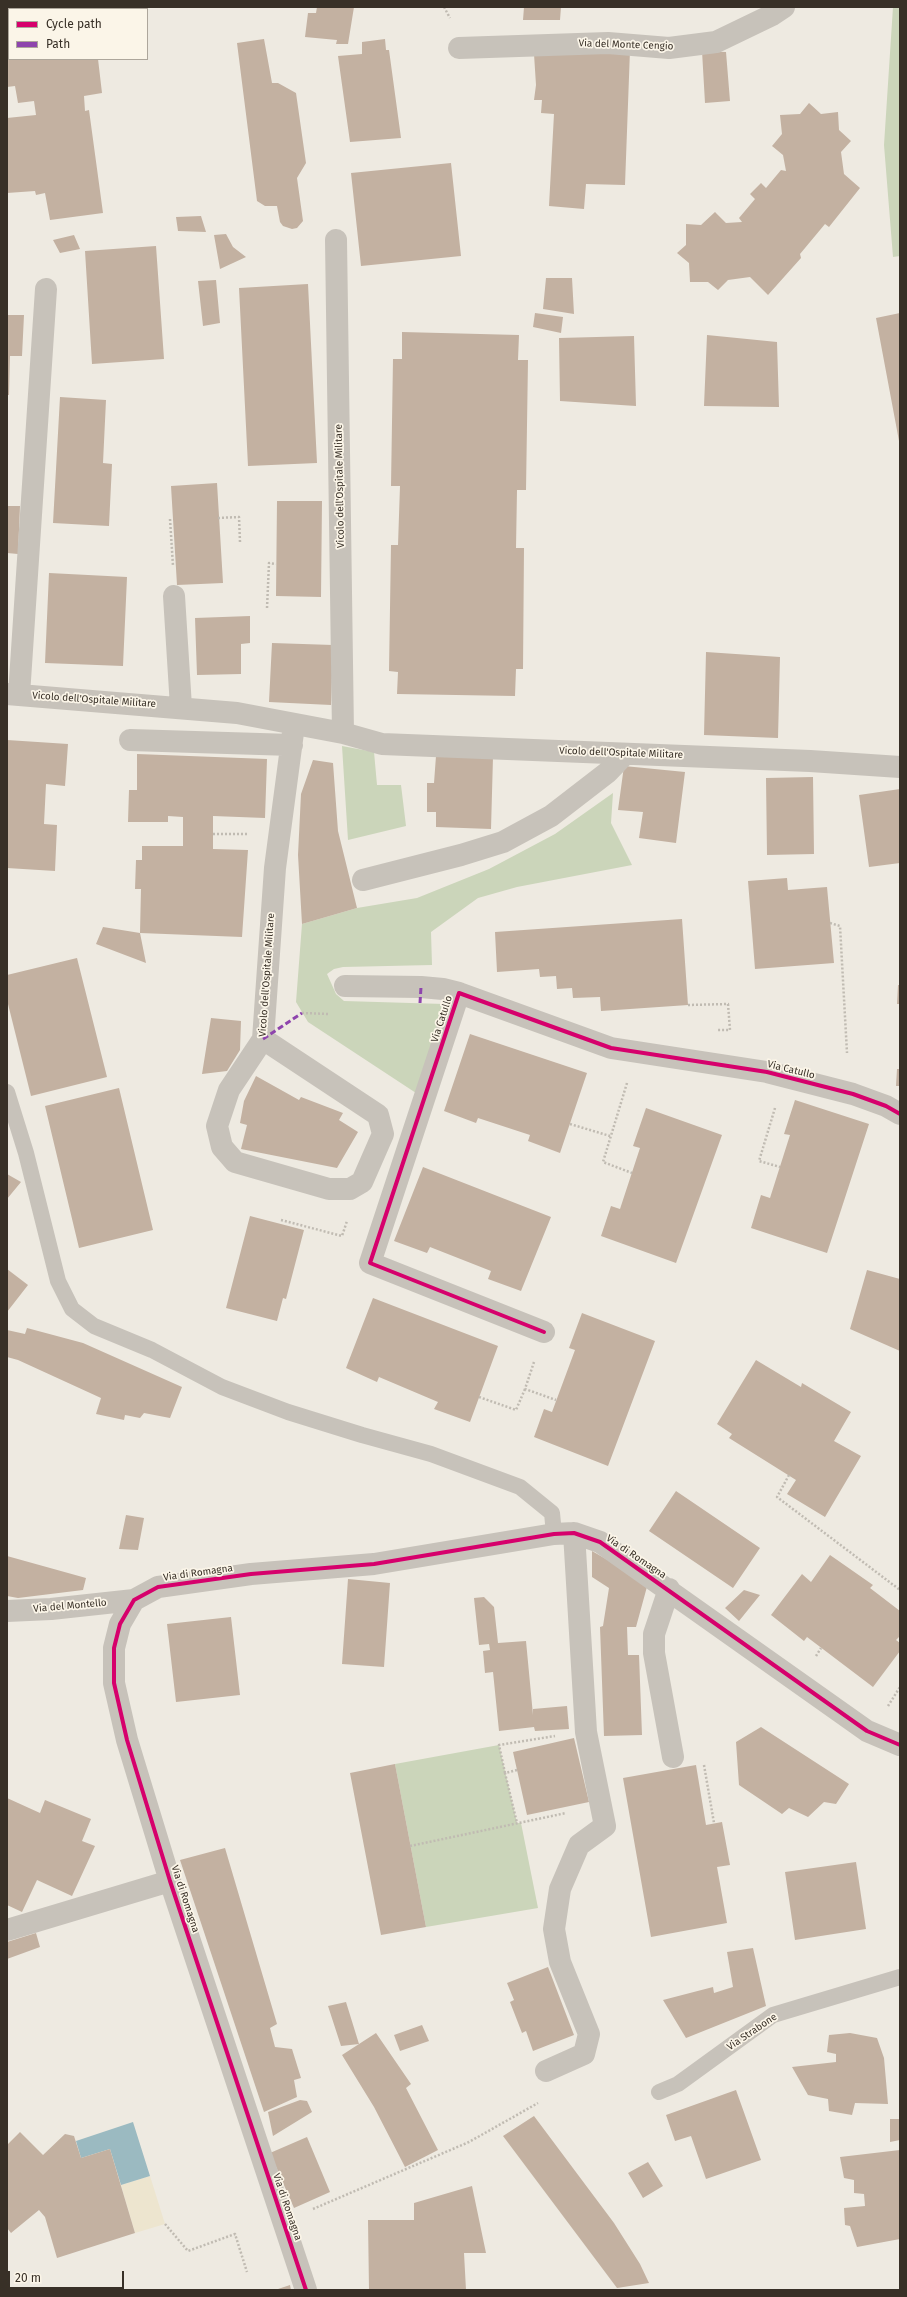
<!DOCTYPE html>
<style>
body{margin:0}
#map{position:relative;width:907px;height:2297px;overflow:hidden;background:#eeeae1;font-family:"Fira Sans",sans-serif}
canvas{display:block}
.frame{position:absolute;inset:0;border:8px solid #383027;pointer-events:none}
.legend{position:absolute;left:8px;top:8px;width:140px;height:52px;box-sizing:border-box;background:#fbf5e8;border:1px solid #ada69b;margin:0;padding:5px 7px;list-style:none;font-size:12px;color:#383027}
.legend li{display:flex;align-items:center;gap:8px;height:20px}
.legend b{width:20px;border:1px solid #ada69b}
.scale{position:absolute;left:8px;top:2271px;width:116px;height:18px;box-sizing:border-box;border:2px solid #383027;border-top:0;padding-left:5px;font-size:12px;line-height:14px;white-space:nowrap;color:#383027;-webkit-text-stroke:3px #fbf5e8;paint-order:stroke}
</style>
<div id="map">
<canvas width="907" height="2297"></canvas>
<div class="frame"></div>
<ul class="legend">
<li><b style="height:5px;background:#d6006c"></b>Cycle path</li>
<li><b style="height:5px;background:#8e44ad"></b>Path</li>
</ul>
<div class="scale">20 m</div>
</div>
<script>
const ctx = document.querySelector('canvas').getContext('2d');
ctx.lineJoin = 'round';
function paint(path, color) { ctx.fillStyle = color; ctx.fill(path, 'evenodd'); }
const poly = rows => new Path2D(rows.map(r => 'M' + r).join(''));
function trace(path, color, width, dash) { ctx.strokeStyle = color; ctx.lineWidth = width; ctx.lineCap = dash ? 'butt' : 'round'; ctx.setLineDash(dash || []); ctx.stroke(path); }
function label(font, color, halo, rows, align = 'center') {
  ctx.font = font + ' "Fira Sans",sans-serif'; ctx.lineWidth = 3.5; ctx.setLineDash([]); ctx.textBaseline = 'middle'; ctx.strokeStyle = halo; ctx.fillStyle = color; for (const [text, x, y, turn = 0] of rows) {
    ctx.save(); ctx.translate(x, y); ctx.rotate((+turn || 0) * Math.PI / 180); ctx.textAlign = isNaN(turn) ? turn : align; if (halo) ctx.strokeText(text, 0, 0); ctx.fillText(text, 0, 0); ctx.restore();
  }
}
paint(poly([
 [893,7,900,7,900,256,893,257,884,145],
 [342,746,374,752,377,785,401,785,406,826,348,840],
 [613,793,611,823,632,865,517,887,478,898,431,932,432,965,343,967,334,969,327,974,336,994,344,1001,444,1004,416,1093,308,1022,296,1002,302,924,357,908,417,898,489,869,555,834],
 [499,1745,517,1823,521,1823,538,1908,426,1927,395,1764]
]), '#cbd5ba');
paint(poly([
 [150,2176,165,2224,135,2233,121,2185]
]), '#ede5cf');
paint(poly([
 [133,2122,150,2176,121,2185,110,2149,81,2158,76,2141]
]), '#9bbac1');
paint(poly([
 [7,7,73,7,73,9,9,9,9,59,98,59,102,93,84,96,85,111,89,110,103,213,50,220,45,193,36,195,35,191,7,193,7,118,36,115,34,101,18,103,15,86,7,87],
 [120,7,150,7,150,8,120,9],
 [317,7,354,7,348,44,336,44,337,40,305,37,308,13,316,13],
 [524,7,561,7,560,20,523,20],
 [264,39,272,83,278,83,296,93,306,163,297,178,303,221,297,228,292,229,283,226,280,222,277,206,265,206,257,201,237,43],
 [385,39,386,50,389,50,401,138,350,142,338,56,362,54,362,42],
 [630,50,625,185,586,184,584,209,549,206,554,114,541,113,542,100,534,100,536,85,534,54],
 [702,51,726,52,730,101,705,103],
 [809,103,821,114,838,112,839,130,851,141,841,152,844,174,860,188,829,227,825,224,800,254,801,258,768,295,750,277,728,280,718,290,708,282,690,282,689,263,677,253,686,245,686,224,701,225,715,212,726,223,742,222,739,218,755,199,750,194,761,183,766,188,781,170,786,171,783,155,772,146,782,134,780,115,800,114],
 [451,163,461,256,361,266,351,173],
 [201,216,206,232,178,231,176,217],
 [226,234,233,247,246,257,220,269,214,235],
 [74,235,80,249,60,253,53,240],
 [156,246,164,359,92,364,85,251],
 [546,278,572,278,574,314,543,309],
 [216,280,220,323,203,326,198,281],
 [308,284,317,463,248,466,239,288],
 [535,313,563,317,561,333,533,327],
 [900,313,900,441,899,441,876,318],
 [7,315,24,315,22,356,10,356,9,395,7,395],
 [402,332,519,335,518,360,528,360,526,490,517,490,516,548,524,548,523,669,516,669,515,696,397,694,398,672,389,671,391,545,398,545,400,486,391,486,393,359,402,359],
 [707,335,777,342,779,407,704,406],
 [634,336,636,406,560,401,559,338],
 [60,397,106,400,103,463,112,464,109,526,53,523],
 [217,483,223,583,177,585,171,486],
 [277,501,322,501,321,597,276,596],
 [7,506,20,506,18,554,7,553],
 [49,573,127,577,123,666,45,663],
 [250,616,250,643,241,644,241,674,197,675,195,618],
 [272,643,333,645,331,705,269,702],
 [706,652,780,657,778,738,704,735],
 [7,740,68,744,65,786,46,784,44,824,57,825,55,871,7,868],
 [137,754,267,759,265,818,213,816,213,849,248,850,242,937,140,933,141,889,135,889,136,860,142,860,142,846,183,846,183,817,168,816,168,822,128,822,129,790,137,790],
 [436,756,493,757,491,829,436,827,436,812,427,812,427,783,434,783],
 [313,760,333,763,338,831,357,908,302,924,298,855,301,794],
 [624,766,685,772,676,843,639,838,643,812,618,810],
 [813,777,814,854,767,855,766,778],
 [900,789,900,863,869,867,859,795],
 [787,878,788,890,827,887,834,963,755,969,748,881],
 [682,919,688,1005,601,1011,600,997,573,998,572,988,557,989,556,976,540,977,539,969,497,972,495,932],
 [103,927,140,933,146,963,96,944],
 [77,958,107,1077,31,1096,7,1000,7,975],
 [898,985,900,985,900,1004,897,1004],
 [211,1018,241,1021,240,1050,227,1071,202,1074],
 [470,1034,587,1073,560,1153,528,1141,530,1135,478,1118,476,1123,444,1111],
 [897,1069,900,1069,900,1086,896,1086],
 [256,1076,299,1100,301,1097,343,1113,339,1120,358,1132,337,1168,241,1149,247,1125,240,1123,244,1101],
 [119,1088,153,1230,79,1248,45,1106],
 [795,1100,869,1124,827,1253,751,1228,761,1195,770,1198,790,1135,784,1134],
 [646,1108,722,1135,676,1263,601,1236,611,1206,620,1209,640,1148,633,1146],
 [423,1167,551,1217,521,1291,488,1279,491,1271,430,1247,427,1253,394,1241],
 [7,1174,21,1182,7,1199],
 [250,1216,304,1230,286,1299,283,1298,277,1321,226,1308],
 [7,1269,28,1285,7,1312],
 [867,1270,900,1279,900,1351,850,1329],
 [373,1298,498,1346,470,1422,434,1409,438,1402,379,1377,377,1382,346,1368],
 [582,1313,655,1341,608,1466,534,1437,544,1409,552,1412,575,1350,569,1348],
 [27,1328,83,1343,182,1387,170,1418,144,1413,140,1418,125,1415,124,1420,96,1414,101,1398,18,1360,7,1357,7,1330,25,1334],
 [756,1360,801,1387,802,1383,851,1412,834,1441,861,1456,825,1517,787,1494,796,1480,729,1438,732,1434,717,1424],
 [676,1491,760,1548,733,1588,649,1531],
 [126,1515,144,1518,138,1550,119,1549],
 [592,1551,648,1583,636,1627,627,1627,628,1655,639,1655,642,1735,604,1736,600,1627,603,1626,609,1588,592,1577],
 [830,1555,873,1585,870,1588,900,1611,900,1636,896,1640,900,1643,900,1651,873,1687,807,1637,804,1641,771,1615,802,1574,811,1582],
 [7,1556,86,1578,83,1590,18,1598,7,1596],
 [348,1579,390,1583,384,1667,342,1664],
 [744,1590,760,1595,739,1621,725,1608],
 [484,1597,494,1607,498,1643,526,1641,533,1715,533,1709,567,1706,569,1729,535,1731,534,1727,499,1731,493,1672,485,1673,483,1651,490,1650,489,1644,479,1645,474,1598],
 [231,1617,240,1695,176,1702,167,1624],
 [761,1727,849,1784,836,1804,824,1802,808,1817,789,1808,782,1814,739,1785,736,1742],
 [574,1738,589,1802,527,1815,513,1752],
 [395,1764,426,1927,381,1935,350,1773],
 [696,1765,706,1825,722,1822,730,1865,717,1867,727,1923,651,1937,623,1778],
 [7,1798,40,1813,45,1800,91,1819,82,1841,95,1846,72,1896,37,1880,22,1912,7,1905],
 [225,1848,277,2024,270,2028,275,2047,292,2049,301,2078,294,2080,297,2097,264,2112,180,1860],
 [856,1862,866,1929,795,1940,785,1872],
 [36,1933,40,1947,7,1959,7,1942],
 [753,1948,766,2006,686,2038,663,2000,713,1987,714,1993,733,1987,727,1952],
 [548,1967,574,2035,533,2051,526,2031,522,2033,510,2002,514,2000,507,1983],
 [346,2002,359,2044,341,2046,328,2006],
 [422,2025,429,2041,400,2051,394,2035],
 [376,2033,411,2084,406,2088,438,2150,405,2167,374,2107,342,2055],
 [850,2033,877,2038,884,2058,888,2104,855,2103,852,2115,829,2111,828,2099,808,2095,792,2067,836,2062,836,2054,827,2052,829,2035],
 [736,2090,761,2160,706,2179,691,2136,675,2141,666,2115],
 [300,2100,307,2101,312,2112,273,2136,268,2112],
 [534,2116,614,2223,640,2264,649,2283,617,2288,503,2136],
 [890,2119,900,2119,900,2140,890,2142],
 [20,2132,43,2155,65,2134,74,2136,81,2158,110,2149,135,2233,57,2258,45,2217,39,2210,11,2233,7,2228,7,2145],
 [307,2137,330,2192,294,2208,270,2153],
 [900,2150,900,2239,857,2247,850,2226,845,2225,844,2208,865,2206,864,2194,854,2193,854,2180,844,2178,840,2157],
 [648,2162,663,2186,643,2198,628,2173],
 [472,2186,486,2253,464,2253,466,2290,369,2290,368,2220,414,2220,414,2203],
 [290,2285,291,2290,275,2290]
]), '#c3b1a1');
trace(poly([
 [444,7,450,18],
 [218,518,239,517,240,542],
 [170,519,173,566],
 [267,608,269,563,276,564],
 [213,834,247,834],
 [830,923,840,926,847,1053],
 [688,1005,728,1004,730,1030,718,1030],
 [302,1013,329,1014],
 [627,1083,603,1162,632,1173],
 [775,1108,759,1161,780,1167],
 [570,1124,610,1136],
 [281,1220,342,1236,347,1221],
 [534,1362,525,1389,556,1400],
 [479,1397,516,1410,525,1389],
 [789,1475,777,1497,900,1590],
 [816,1656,821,1648],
 [888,1706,900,1687],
 [704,1765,714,1823],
 [517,1770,505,1773,517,1823],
 [505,1773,499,1745,555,1736],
 [410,1846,566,1813],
 [313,2209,469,2142,538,2103],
 [165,2224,188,2251,235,2234,247,2272]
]), '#c0bbb2', 2.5, [2, 2]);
trace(poly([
 [7,1092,26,1153,58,1281,72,1309,94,1326,152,1350,222,1387,288,1412,362,1435,431,1454,520,1487,552,1513,554,1534],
 [659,2092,678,2084,773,2015,900,1977]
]), '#c7c2ba', 16);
trace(poly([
 [459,48,608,43,669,48,716,42,772,15,784,7],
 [336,240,343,733],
 [174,596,181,707],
 [7,694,237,713,343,733,382,744,810,761,900,767],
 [19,695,46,289],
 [130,740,292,745],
 [363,880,461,855,503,842,551,816,608,772,625,754],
 [345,986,421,987,443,989,459,993],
 [263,1039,378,1115,383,1134,362,1182,350,1189,329,1189,235,1162,222,1147,217,1126,229,1090,263,1039,275,868,294,725],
 [544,1332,370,1263,459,993,611,1048,767,1072,853,1094,886,1106,900,1114],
 [669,1589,654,1634,654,1653,673,1757],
 [7,1611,51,1609,134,1600],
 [7,1930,170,1881],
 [546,2071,584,2054,589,2034,560,1962,554,1929,560,1889,579,1845,605,1826,586,1732,574,1533],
 [306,2290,170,1881,127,1740,114,1683,114,1648,120,1624,134,1600,158,1587,251,1574,374,1564,554,1534,574,1533,600,1542,867,1731,900,1745]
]), '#c7c2ba', 22);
trace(poly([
 [420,1003,421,987],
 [263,1039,302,1013]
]), '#8e44ad', 3, [6, 3]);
trace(poly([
 [544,1332,370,1263,459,993,611,1048,767,1072,853,1094,886,1106,900,1114],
 [306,2290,170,1881,127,1740,114,1683,114,1648,120,1624,134,1600,158,1587,251,1574,374,1564,554,1534,574,1533,600,1542,867,1731,900,1745]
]), '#d6006c', 4);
label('10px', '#383027', '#fbf5e8', [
 ["Via del Monte Cengio",626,45,2],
 ["Vicolo dell'Ospitale Militare",340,486,-91],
 ["Vicolo dell'Ospitale Militare",94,700,4],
 ["Vicolo dell'Ospitale Militare",621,753,2],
 ["Vicolo dell'Ospitale Militare",267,975,-86],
 ["Via Catullo",442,1019,-72],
 ["Via Catullo",791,1070,14],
 ["Via di Romagna",636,1557,34],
 ["Via di Romagna",198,1573,-8],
 ["Via del Montello",70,1606,-5],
 ["Via di Romagna",185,1899,72],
 ["Via Strabone",752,2032,-34],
 ["Via di Romagna",287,2207,71]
]);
</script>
